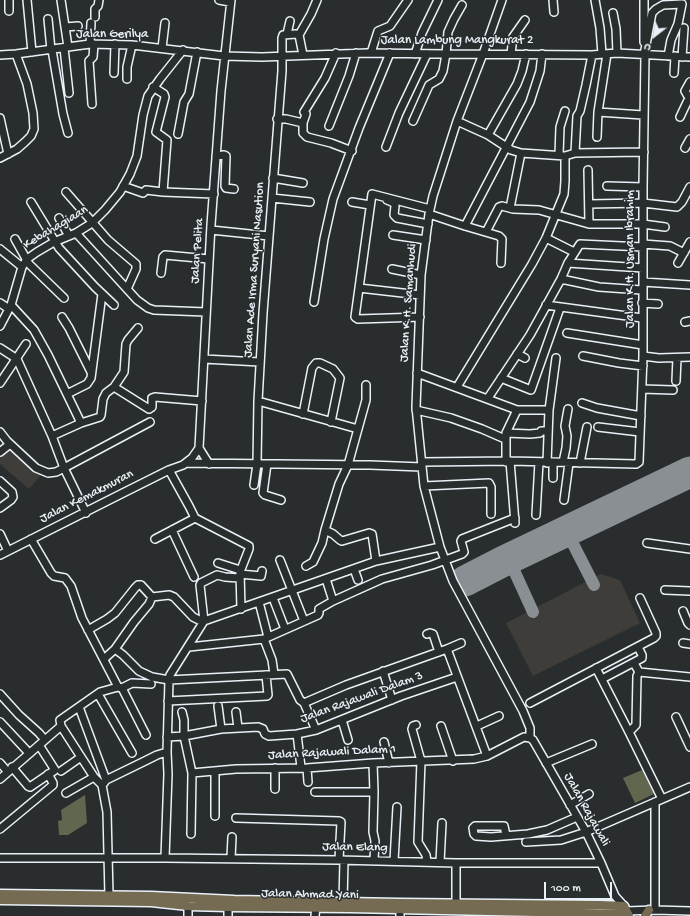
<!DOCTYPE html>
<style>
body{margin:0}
#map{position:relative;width:690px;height:916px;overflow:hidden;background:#2a2d2e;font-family:"Gochi Hand",sans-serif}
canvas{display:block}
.north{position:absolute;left:634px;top:16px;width:40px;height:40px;-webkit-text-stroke:3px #2a2d2e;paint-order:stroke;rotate:211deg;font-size:11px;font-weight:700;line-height:16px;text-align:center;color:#e8f1f8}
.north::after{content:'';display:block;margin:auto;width:14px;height:18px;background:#e8f1f8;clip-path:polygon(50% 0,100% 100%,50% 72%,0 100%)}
.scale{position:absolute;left:544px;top:882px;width:68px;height:18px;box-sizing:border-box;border:2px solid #e8f1f8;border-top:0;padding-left:5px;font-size:12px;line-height:14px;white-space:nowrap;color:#e8f1f8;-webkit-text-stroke:3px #2a2d2e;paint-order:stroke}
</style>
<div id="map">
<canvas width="690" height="916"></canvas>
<div class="north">U</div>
<div class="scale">100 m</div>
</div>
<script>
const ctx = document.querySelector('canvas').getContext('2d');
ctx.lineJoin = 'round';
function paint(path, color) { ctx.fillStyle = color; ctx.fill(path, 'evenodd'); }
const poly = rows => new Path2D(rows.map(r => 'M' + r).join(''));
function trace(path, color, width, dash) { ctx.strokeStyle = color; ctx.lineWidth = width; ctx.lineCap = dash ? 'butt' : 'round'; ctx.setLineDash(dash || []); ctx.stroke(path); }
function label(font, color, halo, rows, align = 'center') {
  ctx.font = font + ' "Gochi Hand",sans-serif'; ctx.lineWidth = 3; ctx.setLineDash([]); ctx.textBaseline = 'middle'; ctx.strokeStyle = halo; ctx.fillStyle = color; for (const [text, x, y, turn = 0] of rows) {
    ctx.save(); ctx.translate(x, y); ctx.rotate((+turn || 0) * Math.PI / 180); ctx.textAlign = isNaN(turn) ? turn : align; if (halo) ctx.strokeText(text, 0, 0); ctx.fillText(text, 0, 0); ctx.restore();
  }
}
paint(poly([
 [7,445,41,475,29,489,0,464,0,454],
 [601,574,620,580,640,623,533,676,506,623]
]), '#3e3d39');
paint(poly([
 [642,770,654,794,635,803,623,778],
 [85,795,87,823,68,835,59,835,58,821,62,820,61,810]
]), '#61674e');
trace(poly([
 [554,537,566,537,571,540,594,585],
 [571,540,570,536,575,527],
 [515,556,513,559,512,566,533,612],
 [502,562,508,563,512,566]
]), '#898f93', 12);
trace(poly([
 [465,581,502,562,690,472]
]), '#898f93', 31);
const minor = poly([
 [27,0,32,52],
 [61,0,68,47],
 [219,0,230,2],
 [502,0,483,54,457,121,433,196,429,214,421,275,416,407,424,486,440,547,453,581,523,711,530,728,530,738],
 [553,0,554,12],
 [595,0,600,28,602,54],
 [9,11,9,0],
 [613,13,616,29,617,53],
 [95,17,95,9,98,6,99,0],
 [48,19,51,50],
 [65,27,78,26],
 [287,34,290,21],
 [299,35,311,14,317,0],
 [644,42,644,0],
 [90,44,91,23],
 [64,48,69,93],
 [162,48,165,23],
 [52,50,63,114,68,133],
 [336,53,325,78,304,112,306,114,303,123,303,133,307,137,331,143,352,151],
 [371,53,378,31,390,26,408,0],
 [415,54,422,33,438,0],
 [511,54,513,37,525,20],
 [0,55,16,54,90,44,132,45,224,56,262,57,367,53,446,54,592,55,617,53,690,57],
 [644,55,652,13,656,9,663,5,682,4,678,24,671,40,668,56],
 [682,57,684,28],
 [114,73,115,44],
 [674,73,675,56],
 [127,79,127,67,132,45],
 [153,87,164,94,165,97,156,132,167,140,163,192],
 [92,104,89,61,93,57,94,44],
 [598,112,643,115],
 [680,117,689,98,685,91,690,82],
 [0,118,8,154],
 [277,119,286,119,303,123],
 [413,121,429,85,439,79,443,71,446,54,448,32,454,19,462,5],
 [457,121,488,135,511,150,521,153,565,156,575,153,644,152],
 [329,126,349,76,356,53],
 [178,134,184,102,189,94,197,52],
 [488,135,517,84,522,71,526,54],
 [597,137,598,112,607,54],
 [386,147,399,113,427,54],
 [685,148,690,139],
 [575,153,577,116,580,111,586,85,592,55],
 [559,155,560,127,565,111],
 [216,156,224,155,226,156,225,186,226,188,234,189],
 [0,158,17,149,25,142,31,136,34,129,33,113,27,84,16,54],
 [588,170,589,224],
 [273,178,303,183],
 [123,186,143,193,146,190,163,192,214,194],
 [607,186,643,187],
 [66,192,108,240,136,264,136,269,127,289],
 [272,198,310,202],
 [387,200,394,203,395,206,394,215,397,218,428,224],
 [31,202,59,248,95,287,114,305],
 [352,202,370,205],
 [589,204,643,203,677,207,682,202,690,187],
 [510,208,521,153],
 [429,214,465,226,499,236,502,239,501,263],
 [59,218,69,236],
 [465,226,530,102,540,71,542,54],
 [211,230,269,236],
 [486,232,499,207,502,206,513,209,539,210,589,224,643,224,665,227],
 [76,233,137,300,148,308,154,310,206,312],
 [393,235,426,240],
 [546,238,574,252],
 [15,239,29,264,64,298],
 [643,244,670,246,684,253],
 [0,249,22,267],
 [568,263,643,268],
 [678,263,690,242],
 [392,269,421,275],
 [161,273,163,257,165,255,209,259],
 [561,279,599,287,642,290],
 [643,282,690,285],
 [359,288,420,295],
 [314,302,324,239,333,199,359,128,390,53],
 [0,303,9,309],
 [642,303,658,304],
 [11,305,34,330,48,355,81,423],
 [546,305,642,318],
 [62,317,69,328,91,372],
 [420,317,358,319,355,317,372,194,430,209],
 [685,322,690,321],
 [0,326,11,305,22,267,27,259,37,252,54,242,76,233,92,223,105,210,120,192,130,174,137,156,143,115,148,96,160,79,183,50],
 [567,333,643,345],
 [0,348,17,359,52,436,64,468,86,513],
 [517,354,525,358],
 [583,356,619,363,643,366],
 [643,356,659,358,690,357],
 [204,359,260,362],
 [417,373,517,410,549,410],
 [501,378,531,390,560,308],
 [676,381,677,358],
 [0,383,26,344],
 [366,385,366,400,348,465,339,484,325,530,333,534,340,540,342,541,369,533,372,534,376,561],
 [114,387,149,409,152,407,152,398,155,397,202,401],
 [457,387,532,264,546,238,564,194,565,181,565,156],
 [642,389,673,390],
 [67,394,87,384,91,378,102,294],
 [488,398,530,335,561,279,568,263,580,244,643,247],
 [258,401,358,429],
 [582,403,597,408,641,416],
 [416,410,451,418,482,429,505,439],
 [303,414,312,368,316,363,320,363,333,369,340,378,331,422],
 [598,427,640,432],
 [0,432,7,441,36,468,48,473,56,472,64,468,150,422],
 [506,433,530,434,540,433,541,431,548,431],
 [52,436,81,423,100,417,101,415,103,399,106,393,114,387,124,372,126,344,128,340,138,328],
 [199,448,209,464],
 [0,452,10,444],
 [510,461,515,523],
 [422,462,510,461,636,464,639,462,643,356,643,187,645,55],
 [506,462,506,433,517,410],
 [563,462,566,448,567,436,565,426,568,409],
 [186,463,370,465,422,467],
 [547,463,549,410,556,358],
 [580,463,587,427],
 [267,464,263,493,265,495,281,500],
 [169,470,189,506,195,518,249,546,249,549,240,572,241,609],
 [553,478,553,463],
 [0,481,12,492,13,497,11,500,0,508],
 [254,485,257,464,258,401,263,313,282,71,282,38,283,35,296,34,299,35,303,55],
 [424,486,489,483,491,487,491,514],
 [564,500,569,463],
 [536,515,539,462],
 [172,530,194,577],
 [0,534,8,551],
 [31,539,51,573,54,576,65,578,71,586,82,618,118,687],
 [155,539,195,518],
 [647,543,690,549],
 [0,555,123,493,169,470,183,465,192,458,199,448,211,225,221,91,231,0],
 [280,560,304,621],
 [218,563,240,570],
 [306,566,313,562,322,543,325,530],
 [354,569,358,580],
 [240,574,261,576,262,571],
 [239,578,225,577,217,575,201,583,200,585,204,621,376,561,440,547],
 [326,579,333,601],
 [665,590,690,591],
 [152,597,169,595,174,597,193,617,199,620,204,621,170,675,169,680,167,752,168,774,165,858],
 [273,598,285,629],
 [259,602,268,637],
 [683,611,688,623,690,625],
 [88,630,107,619,115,613,135,588,138,585,141,585,152,597,149,604,134,622,115,649,104,659],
 [427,634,430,633,433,634,439,652],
 [264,639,272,660,274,674],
 [683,643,690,644],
 [189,647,264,639,318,615,319,613,319,609,333,601,382,579,432,565,462,554,464,552,461,541,462,539,515,518],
 [115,649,123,655,139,671,152,677,169,680,287,674,300,700,304,703,316,730],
 [447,649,487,756],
 [596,668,629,732,662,799],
 [383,671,392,700],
 [639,672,690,677],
 [602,679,642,658,642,655,638,647],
 [122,688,146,735],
 [0,694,19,715,39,733,45,740],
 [98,694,132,753],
 [168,701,267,696,268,695,266,675],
 [304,703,346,685,447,649,461,643],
 [530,703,654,638,656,636,656,633,640,598],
 [218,706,221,729],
 [79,707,106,780],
 [182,712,184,720,184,736,192,773],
 [236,712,238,728],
 [676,717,690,747],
 [342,720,348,740],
 [0,722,29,753],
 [416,725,413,726,412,729,421,761,418,842,426,855,427,862],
 [441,726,453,761],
 [477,726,499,716],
 [629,732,636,725,637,676,639,672,634,663],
 [297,734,301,767],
 [167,737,184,736,221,729,258,727,263,729,265,734,269,736,297,734,316,730,401,696,457,677],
 [530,738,533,740,586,832,601,863,615,896,624,906],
 [384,742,389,763],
 [0,763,7,771],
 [373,763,374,792,373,832,375,841,374,860],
 [546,763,592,744],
 [12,767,28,786,30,787,55,770,39,745],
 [275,768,275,789],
 [307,768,308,782],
 [61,771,81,757],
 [0,779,61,726],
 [104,783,106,780,145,761,157,755,167,752],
 [102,785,94,777,81,757,61,726,60,720,100,692,118,687,122,688,132,683,151,684],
 [102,785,107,812,109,896],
 [315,792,374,792],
 [66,793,94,777],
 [570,805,589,794],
 [215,816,215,771],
 [236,818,339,821,341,822,339,860],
 [0,829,53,785,53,783,48,774],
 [191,834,192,773,236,769,307,768,373,763,474,759,487,756,524,737,530,738],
 [506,835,504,826,475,826,473,828,474,834,476,836,491,837,528,834,547,830,577,817],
 [526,842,561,840,586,832,690,787],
 [0,858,165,858,339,860,456,863,601,863],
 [231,858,232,837],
 [394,861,397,807],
 [440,862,442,823],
 [456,863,456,903],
 [343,902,344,860],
 [188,906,188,916],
 [655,910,655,802],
 [626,911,655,910,690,911],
 [228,916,228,907],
 [315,916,316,907],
 [400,916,400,910]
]);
const major = poly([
 [0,894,151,896,234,900,400,903,600,905,624,906,629,916],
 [0,900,151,902,188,906,228,907,350,908,628,914],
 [645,916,649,910]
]);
trace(minor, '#e8f1f8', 10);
trace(major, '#e8f1f8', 11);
trace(minor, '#2a2d2e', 7);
trace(major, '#756b52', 8);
label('13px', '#e8f1f8', '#2a2d2e', [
 ["Jalan Gerilya",112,35],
 ["Jalan Lambung Mangkurat 2",457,41],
 ["Kebahagiaan",56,228,-31],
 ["Jalan Pelita",198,251,-86],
 ["Jalan K.H. Usman Ibrahim",631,259,-90],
 ["Jalan Ade Irma Suryani Nasution",255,270,-86],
 ["Jalan K.H. Samanhudi",409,303,-86],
 ["Jalan Kemakmuran",87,497,-27],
 ["Jalan Rajawali Dalam 3",362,698,-20],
 ["Jalan Rajawali Dalam 1",332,753,-3],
 ["Jalan Rajawali",586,810,61],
 ["Jalan Elang",355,848,1],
 ["Jalan Ahmad Yani",310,895,1]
]);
</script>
